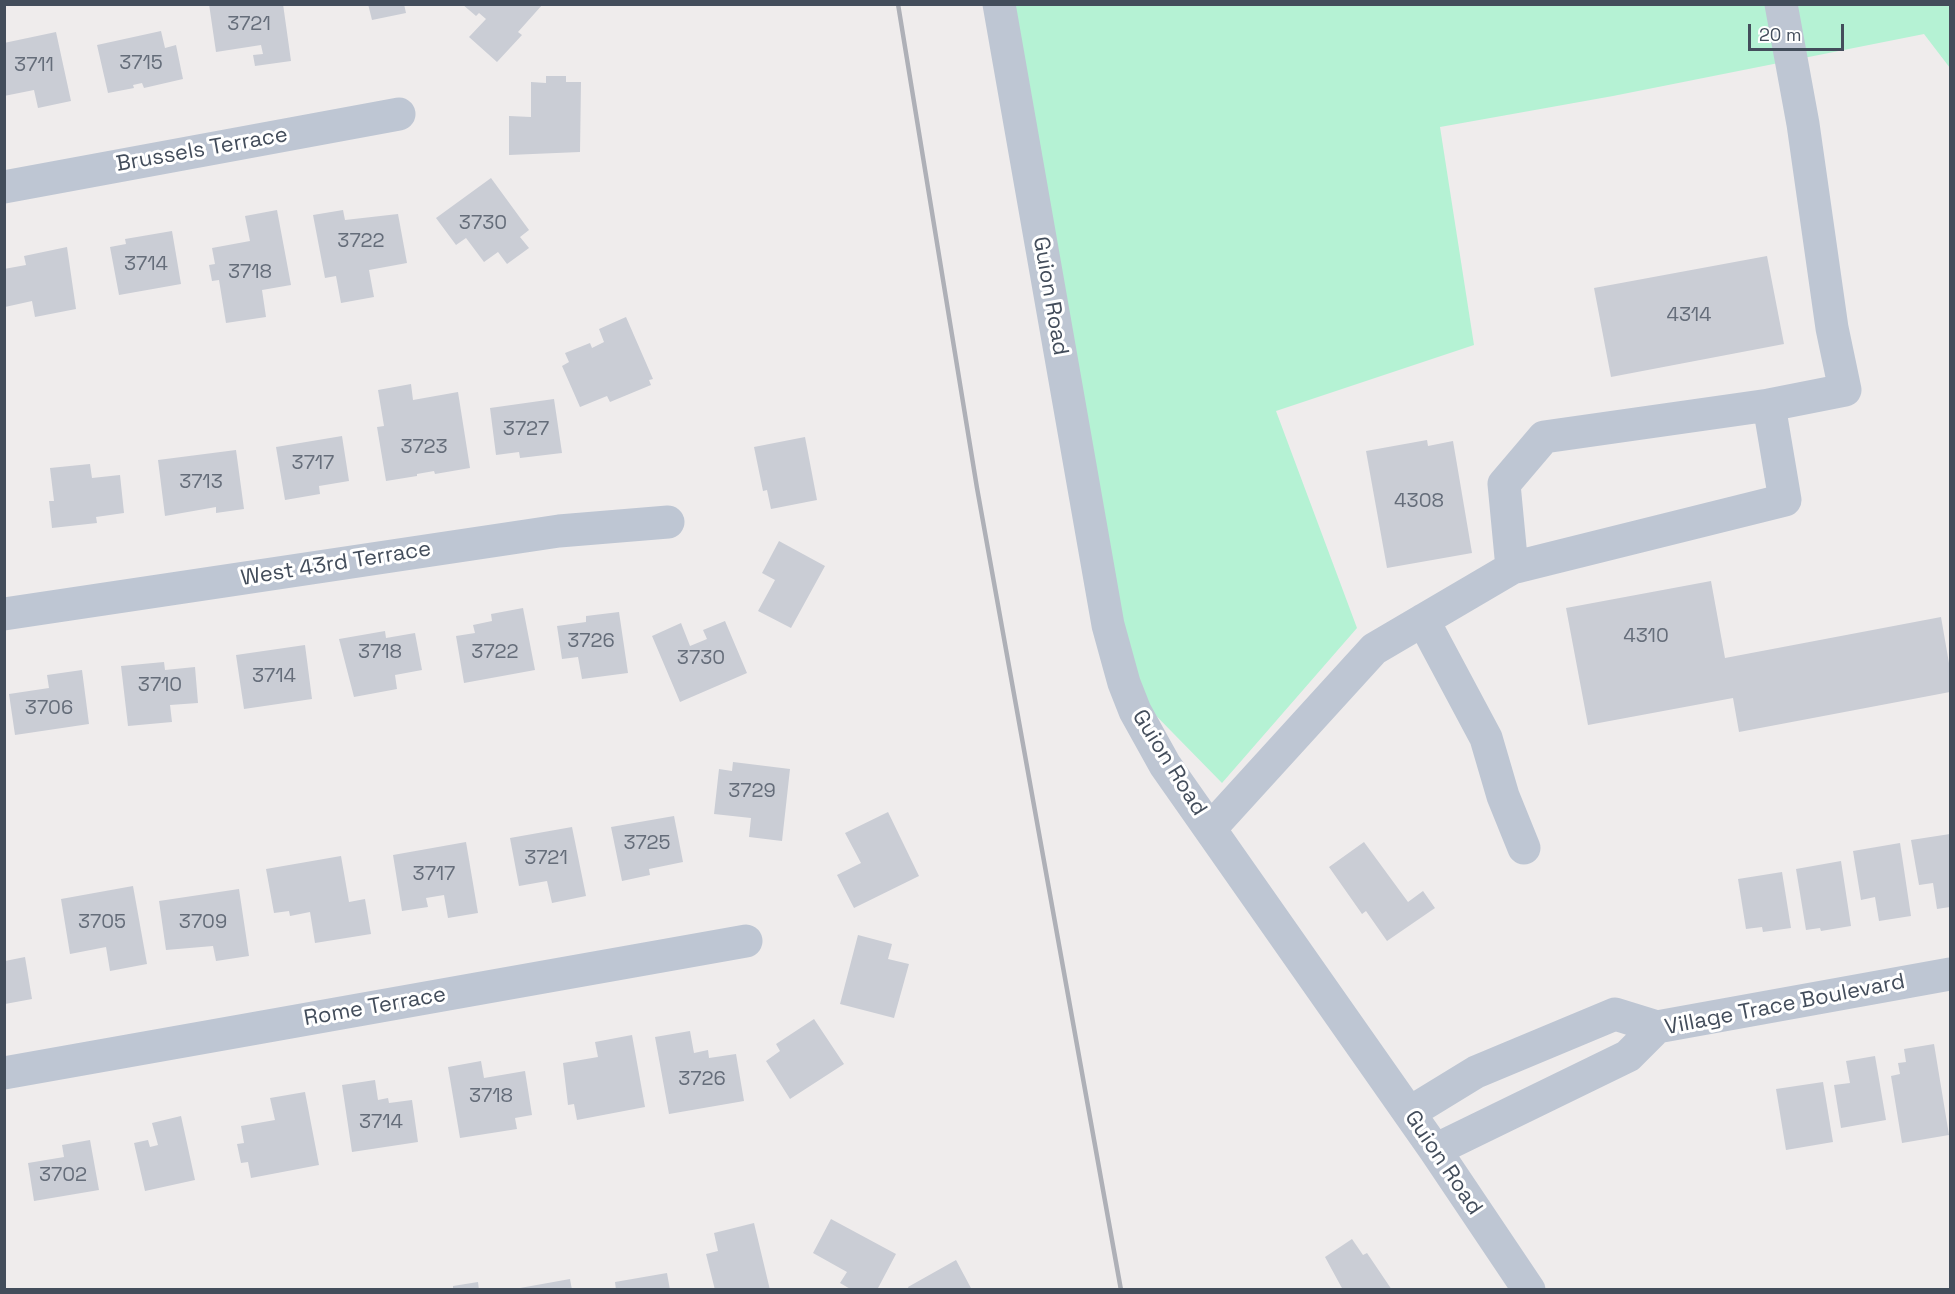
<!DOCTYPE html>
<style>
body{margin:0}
#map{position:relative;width:1955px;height:1294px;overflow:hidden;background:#efecec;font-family:"Space Grotesk",sans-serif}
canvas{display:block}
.frame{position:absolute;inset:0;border:6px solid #434d5b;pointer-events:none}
.scale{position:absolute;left:1748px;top:24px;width:96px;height:27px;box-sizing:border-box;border:3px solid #434d5b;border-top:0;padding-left:8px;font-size:18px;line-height:21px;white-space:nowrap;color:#434d5b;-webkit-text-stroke:4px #fff;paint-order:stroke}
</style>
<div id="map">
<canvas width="1955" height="1294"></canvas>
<div class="frame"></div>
<div class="scale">20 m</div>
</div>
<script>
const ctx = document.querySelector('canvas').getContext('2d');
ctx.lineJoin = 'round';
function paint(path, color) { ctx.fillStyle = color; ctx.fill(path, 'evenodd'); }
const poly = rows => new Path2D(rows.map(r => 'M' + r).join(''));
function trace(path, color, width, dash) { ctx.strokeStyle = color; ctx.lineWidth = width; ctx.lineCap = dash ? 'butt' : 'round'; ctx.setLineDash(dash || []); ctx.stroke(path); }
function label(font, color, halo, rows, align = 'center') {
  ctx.font = font + ' "Space Grotesk",sans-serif'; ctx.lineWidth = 6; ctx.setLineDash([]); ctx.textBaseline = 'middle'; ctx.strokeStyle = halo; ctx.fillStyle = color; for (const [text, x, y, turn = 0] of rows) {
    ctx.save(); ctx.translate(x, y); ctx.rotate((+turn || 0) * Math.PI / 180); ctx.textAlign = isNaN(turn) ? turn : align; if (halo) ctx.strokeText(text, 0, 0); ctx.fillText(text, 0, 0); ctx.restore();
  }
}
paint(poly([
 [999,5,1950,5,1950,68,1924,34,1613,96,1440,127,1474,345,1276,411,1357,628,1222,783,1124,683]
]), '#b5f2d4');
paint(poly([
 [209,4,283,4,291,61,255,66,253,55,263,54,261,45,216,52],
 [368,4,404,4,406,13,372,20],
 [462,4,543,4,518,32,522,35,497,62,469,37,486,19,479,13,476,16],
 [161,31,165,48,176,45,183,79,144,88,142,83,133,85,134,88,108,93,97,45],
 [56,32,71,101,38,108,34,90,4,96,4,43],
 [546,76,566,76,566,82,581,82,580,152,509,155,509,116,531,117,531,82,546,83],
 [491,178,529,230,520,237,529,248,507,264,498,252,484,262,466,238,456,245,436,218],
 [277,210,291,285,262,290,266,317,226,323,219,280,212,281,209,265,215,264,212,248,250,241,245,216],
 [343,210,345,220,398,214,407,263,369,270,374,297,341,303,336,276,325,278,313,215],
 [172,231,181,284,119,295,110,247,126,244,125,239],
 [67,247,76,309,35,317,32,301,5,307,4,269,26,265,24,256],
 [1767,256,1784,344,1611,377,1594,288],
 [626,317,653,379,649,380,651,385,610,402,607,396,580,407,562,366,569,362,565,353,590,343,592,348,604,342,599,329],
 [411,384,413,400,458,392,470,468,435,474,434,471,417,474,417,476,386,481,377,427,384,426,378,390],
 [554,399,562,453,520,458,519,452,496,455,490,408],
 [342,436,349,481,319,486,320,494,285,500,276,447],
 [805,437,817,500,771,509,767,490,763,491,754,447],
 [1427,440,1428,446,1453,441,1472,553,1387,568,1366,451],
 [236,450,244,509,216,513,216,507,165,516,158,460],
 [90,464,92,478,120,475,124,513,96,517,97,523,52,528,49,501,54,501,50,468],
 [779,541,825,566,791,628,758,611,775,580,762,573],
 [1711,581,1725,658,1941,617,1950,669,1950,692,1739,732,1733,698,1588,725,1566,608],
 [523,608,535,670,464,683,456,636,475,633,473,625,492,621,491,614],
 [619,612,628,673,582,679,578,657,562,659,557,626,586,622,586,616],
 [725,621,747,673,680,702,652,636,681,623,690,646,707,639,703,630],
 [385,631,386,638,415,633,422,670,395,675,397,689,354,697,339,639],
 [305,645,312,699,244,709,236,655],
 [164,662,165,670,195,667,198,703,170,705,172,722,128,726,121,666],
 [82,670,89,724,15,735,9,694,49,688,47,675],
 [733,762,790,769,782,841,749,837,751,818,714,814,719,769,732,771],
 [888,812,919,876,854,908,837,875,861,863,845,833],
 [674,816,683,862,649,869,650,875,622,881,611,827],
 [572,827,586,896,552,903,547,881,519,886,510,838],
 [1950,834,1950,907,1937,909,1933,883,1919,885,1911,840],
 [466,842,478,913,448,918,444,895,426,898,428,907,402,911,393,855],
 [1364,842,1408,902,1423,891,1435,908,1387,941,1366,911,1362,914,1329,867],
 [1900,843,1911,916,1879,921,1875,897,1861,900,1853,851],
 [341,856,349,902,365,899,371,934,315,943,310,912,290,916,289,911,274,913,266,869],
 [1841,861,1851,926,1821,931,1820,928,1806,930,1796,869],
 [1782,872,1791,928,1763,932,1762,927,1746,929,1738,879],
 [133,886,147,964,110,971,106,947,70,954,61,899],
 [239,889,249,956,216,961,213,946,166,950,159,901],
 [858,935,892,944,888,959,909,964,894,1018,840,1004],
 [25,957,32,999,5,1004,5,961],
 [814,1019,844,1064,790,1099,766,1061,780,1051,776,1044],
 [690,1031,694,1053,708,1050,709,1058,736,1054,744,1101,669,1114,655,1037],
 [632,1035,645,1107,577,1120,574,1104,568,1105,563,1063,598,1057,595,1042],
 [1934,1044,1949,1135,1902,1143,1891,1076,1900,1074,1898,1063,1906,1062,1904,1049],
 [1875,1056,1886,1120,1841,1128,1834,1085,1850,1083,1846,1061],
 [481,1061,484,1078,525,1071,532,1115,515,1118,517,1129,460,1138,448,1067],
 [375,1080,378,1100,388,1098,389,1103,412,1100,418,1142,352,1152,342,1085],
 [1823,1082,1833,1142,1786,1150,1776,1089],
 [305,1092,319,1165,251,1178,248,1162,241,1163,237,1144,244,1143,241,1126,275,1120,270,1098],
 [181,1116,195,1180,145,1191,134,1143,148,1140,150,1147,158,1145,152,1123],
 [90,1140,99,1190,34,1201,28,1163,64,1157,62,1145],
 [831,1219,896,1254,877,1290,852,1290,840,1283,847,1272,813,1253],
 [754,1223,770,1290,715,1290,706,1254,718,1251,714,1233],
 [1352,1239,1363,1255,1367,1253,1392,1290,1343,1290,1325,1257],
 [956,1260,972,1290,909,1290,908,1287],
 [667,1273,670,1290,616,1290,615,1282],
 [570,1279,572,1290,520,1290,520,1288],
 [478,1282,479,1290,453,1290,453,1286]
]), '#cacdd5');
trace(poly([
 [999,4,1108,625,1124,683,1135,711,1165,765,1435,1150,1529,1290],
 [4,187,399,114],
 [1769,405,1845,390,1832,328,1803,124,1781,4],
 [4,614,559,531,668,522],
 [1423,620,1486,738,1503,796,1524,848],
 [1210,829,1374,649,1512,568,1785,500,1769,405,1544,437,1504,484,1512,568],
 [4,1073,746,941],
 [1409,1113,1476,1072,1615,1014,1657,1027],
 [1435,1150,1628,1056,1657,1027,1950,974]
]), '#bec6d3', 33);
trace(poly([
 [898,4,977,488,1121,1290]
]), '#aeb0b7', 4.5);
label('20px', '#656d7a', null, [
 ["3721",249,25],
 ["3715",141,64],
 ["3711",34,66],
 ["3730",483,224],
 ["3722",361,242],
 ["3714",146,265],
 ["3718",250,273],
 ["4314",1689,316],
 ["3727",526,430],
 ["3723",424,448],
 ["3717",313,464],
 ["3713",201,483],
 ["4308",1419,502],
 ["4310",1646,637],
 ["3726",591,642],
 ["3718",380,653],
 ["3722",495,653],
 ["3730",701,659],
 ["3714",274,677],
 ["3710",160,686],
 ["3706",49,709],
 ["3729",752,792],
 ["3725",647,844],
 ["3721",546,859],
 ["3717",434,875],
 ["3705",102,923],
 ["3709",203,923],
 ["3726",702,1080],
 ["3718",491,1097],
 ["3714",381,1123],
 ["3702",63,1176]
]);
label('22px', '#434d5b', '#fff', [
 ["Brussels Terrace",202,150,-10],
 ["Guion Road",1050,296,80],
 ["West 43rd Terrace",336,564,-9],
 ["Guion Road",1169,763,58],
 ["Village Trace Boulevard",1785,1005,-11],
 ["Rome Terrace",375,1007,-10],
 ["Guion Road",1443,1163,56]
]);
</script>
